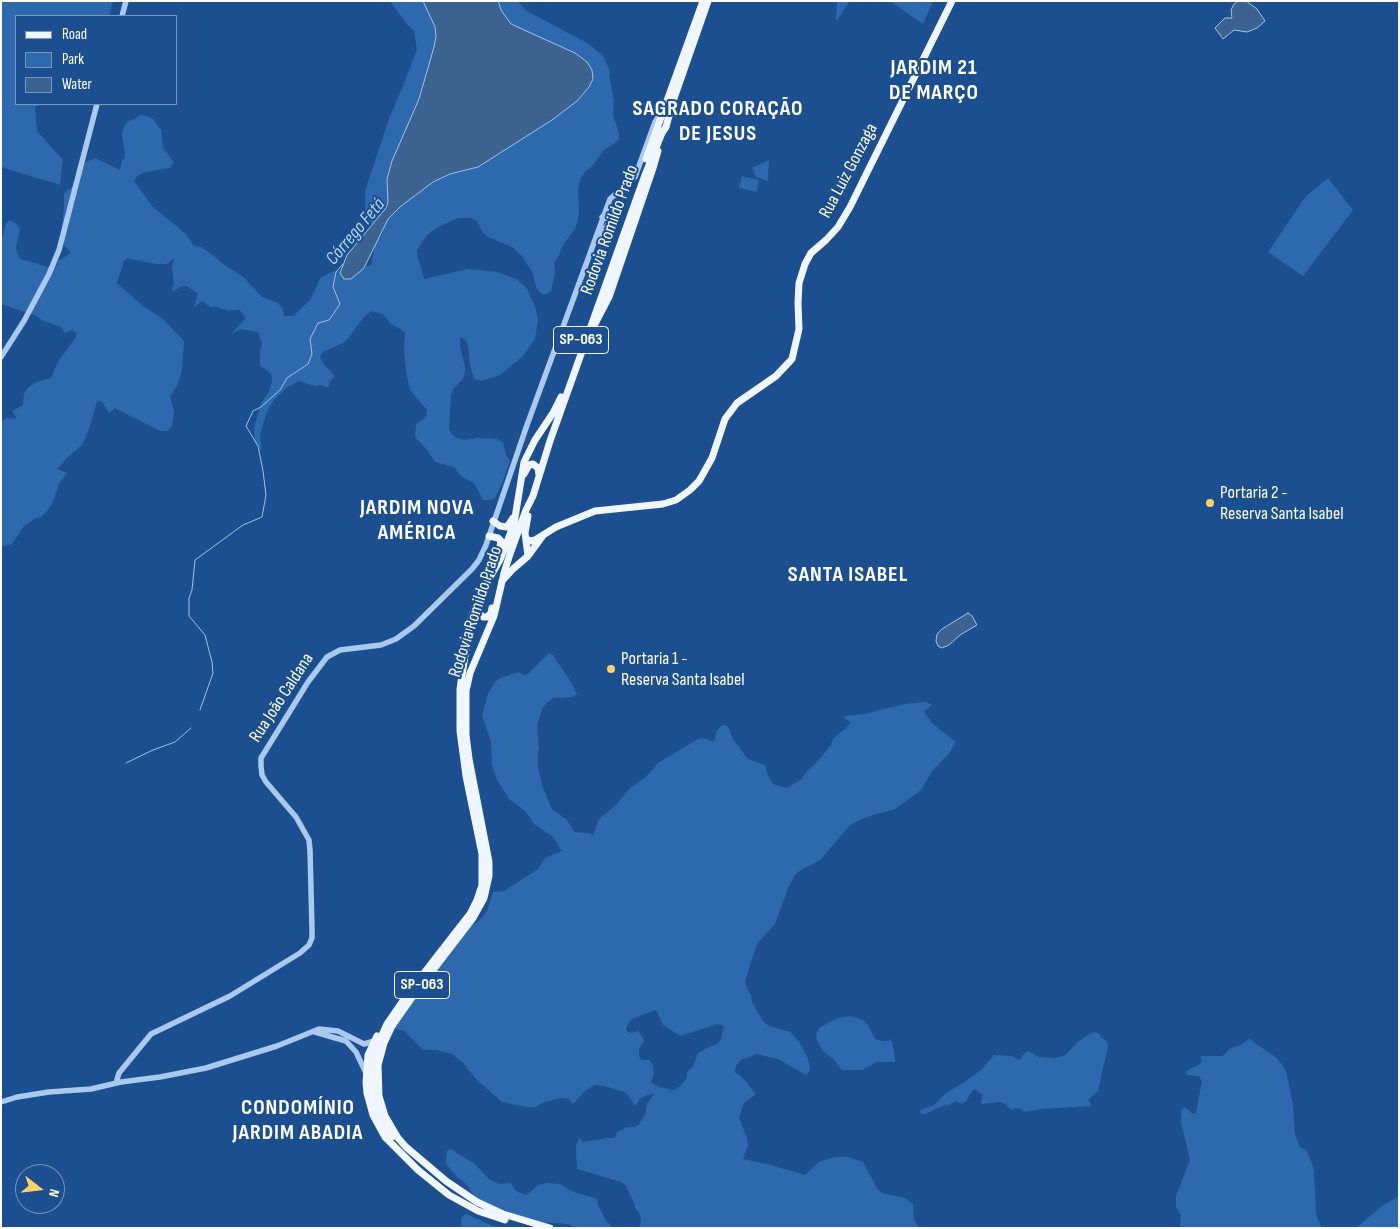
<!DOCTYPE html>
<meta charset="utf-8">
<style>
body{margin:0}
#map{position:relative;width:1400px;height:1229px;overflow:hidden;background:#1b4f8f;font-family:"Sofia Sans Condensed",sans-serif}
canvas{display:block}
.frame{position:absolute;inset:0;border:2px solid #fff;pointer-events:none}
.legend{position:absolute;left:15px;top:15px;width:162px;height:90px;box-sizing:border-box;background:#1b4f8f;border:1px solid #7695bc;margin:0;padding:6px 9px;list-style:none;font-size:15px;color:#fff}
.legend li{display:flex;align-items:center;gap:10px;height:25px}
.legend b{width:25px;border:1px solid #7695bc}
.north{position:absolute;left:15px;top:1164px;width:50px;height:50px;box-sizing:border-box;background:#1b4f8f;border:1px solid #7695bc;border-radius:50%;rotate:106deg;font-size:14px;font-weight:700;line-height:20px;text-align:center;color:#fff}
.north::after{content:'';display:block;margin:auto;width:18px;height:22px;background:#ffd166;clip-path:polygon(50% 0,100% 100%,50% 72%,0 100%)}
</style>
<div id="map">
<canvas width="1400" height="1229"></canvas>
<div class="frame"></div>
<ul class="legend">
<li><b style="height:6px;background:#f0f6ff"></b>Road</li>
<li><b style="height:14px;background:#2e69ad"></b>Park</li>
<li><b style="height:14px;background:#3c6290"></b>Water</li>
</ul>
<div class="north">N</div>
</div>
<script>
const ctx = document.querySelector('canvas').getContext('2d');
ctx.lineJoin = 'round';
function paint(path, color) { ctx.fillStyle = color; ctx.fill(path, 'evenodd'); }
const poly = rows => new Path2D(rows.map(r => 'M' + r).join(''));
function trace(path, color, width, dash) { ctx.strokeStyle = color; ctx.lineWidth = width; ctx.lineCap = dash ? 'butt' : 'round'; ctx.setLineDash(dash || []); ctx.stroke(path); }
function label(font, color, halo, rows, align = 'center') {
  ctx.font = font + ' "Sofia Sans Condensed",sans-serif'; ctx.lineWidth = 4; ctx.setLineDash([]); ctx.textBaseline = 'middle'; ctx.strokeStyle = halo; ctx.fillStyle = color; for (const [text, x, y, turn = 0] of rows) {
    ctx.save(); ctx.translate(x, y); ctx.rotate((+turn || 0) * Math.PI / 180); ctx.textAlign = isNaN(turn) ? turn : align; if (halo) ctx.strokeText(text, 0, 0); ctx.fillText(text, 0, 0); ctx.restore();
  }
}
paint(poly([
 [1,1,113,1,109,16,16,16,16,104,45,104,35,107,37,131,63,160,60,185,1,167],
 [390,1,518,1,525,10,589,44,603,56,610,71,609,75,614,100,613,114,619,134,619,140,603,151,594,164,584,173,581,178,578,188,579,215,575,229,563,245,558,257,554,262,555,272,551,291,545,295,539,292,536,287,532,272,522,256,512,247,488,237,483,233,477,221,471,218,458,218,440,226,428,234,417,250,417,257,420,263,424,279,468,269,497,272,516,279,526,287,535,306,538,319,535,339,522,357,500,375,481,381,474,379,470,365,468,345,464,339,461,337,460,340,460,346,465,366,465,373,463,379,453,389,451,395,449,429,452,434,457,438,464,440,477,438,497,439,503,442,506,455,510,461,501,486,495,498,490,500,483,500,474,483,462,477,454,467,435,462,428,451,415,437,416,424,426,417,427,410,410,390,407,377,404,350,405,332,391,324,383,314,371,311,364,317,345,342,323,352,320,356,322,362,335,376,330,381,328,388,321,385,315,386,299,381,286,388,274,400,266,414,260,435,262,451,255,443,254,428,261,403,269,392,272,380,271,373,260,366,260,351,262,344,258,332,241,329,231,334,245,319,245,316,239,310,228,311,216,307,210,307,202,301,194,307,198,294,187,286,180,287,172,292,174,283,172,269,174,258,167,264,155,264,127,258,124,261,117,283,143,306,163,319,184,341,182,371,177,386,170,396,174,411,172,426,167,431,160,431,115,408,109,413,103,403,99,401,97,402,88,432,82,445,69,456,57,469,67,473,59,484,52,505,41,517,34,519,23,527,12,544,1,547,1,422,7,418,15,419,16,417,12,411,23,405,24,393,29,387,36,382,51,378,59,360,76,337,76,333,72,330,65,333,61,327,41,320,37,316,1,304,1,237,3,236,5,225,9,220,15,223,20,228,16,247,17,253,21,259,48,267,58,265,56,262,71,253,64,245,62,228,64,206,64,193,72,187,86,162,95,158,120,170,122,159,124,160,125,154,122,134,124,126,128,121,135,119,140,115,147,116,153,119,161,130,163,148,174,162,170,168,145,172,137,176,134,181,152,206,186,234,194,246,201,247,206,250,226,266,242,276,262,297,278,303,283,309,284,316,293,316,310,300,321,277,334,271,361,269,371,265,375,244,383,233,365,218,365,191,390,116,405,81,417,49,414,31,405,22],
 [837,1,850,1,836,22],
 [890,1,933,1,923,24],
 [769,160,768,181,756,177,752,168],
 [742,176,759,180,757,192,739,188],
 [1328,178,1353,210,1303,276,1268,252,1306,196],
 [549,653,553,655,571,682,577,694,573,697,553,698,543,707,537,725,539,748,538,753,538,768,543,788,552,809,566,819,575,832,588,833,593,835,599,819,616,805,630,788,646,777,658,763,698,739,704,738,714,742,717,731,722,725,725,725,728,727,733,739,748,759,765,765,768,776,773,784,786,788,802,779,806,772,817,762,831,745,833,739,849,725,850,722,844,718,845,716,864,714,904,704,926,702,932,705,924,711,932,723,956,742,948,755,932,771,921,790,895,809,864,818,850,825,820,860,801,870,795,875,788,888,775,924,757,944,745,981,747,988,751,995,752,1002,763,1021,769,1026,790,1032,800,1043,808,1059,810,1070,806,1075,778,1059,757,1054,741,1060,736,1065,735,1072,741,1076,756,1094,744,1103,739,1118,747,1138,748,1145,743,1159,771,1165,805,1175,819,1162,835,1157,848,1157,863,1162,877,1188,882,1193,905,1198,913,1204,914,1221,920,1228,639,1228,641,1221,640,1214,635,1208,634,1203,626,1186,621,1182,577,1169,576,1147,579,1138,583,1142,608,1138,615,1138,617,1132,627,1127,635,1127,640,1123,645,1115,647,1104,654,1094,647,1095,641,1098,635,1106,628,1095,624,1092,604,1086,595,1085,585,1091,573,1104,569,1099,560,1098,542,1103,536,1107,526,1107,502,1102,477,1080,463,1063,452,1054,436,1050,423,1050,404,1031,393,1028,467,928,479,921,487,911,493,892,504,891,510,887,538,869,545,858,562,851,552,836,534,824,525,811,509,799,497,780,492,765,491,742,482,715,488,694,495,682,500,678,518,672,524,675,528,674],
 [656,1010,663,1025,680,1036,718,1024,724,1026,721,1039,717,1044,711,1046,698,1053,693,1066,687,1072,687,1078,679,1087,674,1090,659,1087,652,1083,651,1081,654,1075,653,1065,650,1060,642,1060,639,1056,639,1049,644,1041,643,1038,638,1031,631,1033,627,1031,626,1029,628,1024,632,1019],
 [850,1016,863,1020,868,1025,875,1039,882,1041,889,1041,891,1039,894,1051,895,1062,877,1062,862,1070,842,1070,834,1060,824,1052,817,1041,816,1035,819,1028,837,1018],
 [1095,1032,1099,1034,1107,1042,1108,1046,1098,1091,1088,1100,1092,1106,1041,1109,1025,1112,1019,1108,1011,1110,1005,1104,1000,1102,982,1104,981,1102,983,1095,975,1089,972,1091,966,1101,962,1104,956,1101,949,1105,942,1106,925,1114,921,1114,920,1110,934,1105,945,1094,966,1081,981,1070,994,1055,1011,1056,1020,1060,1022,1056,1028,1051,1039,1057,1055,1058,1066,1055,1076,1043,1089,1034],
 [1250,1038,1252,1041,1277,1058,1286,1070,1293,1105,1295,1134,1300,1147,1306,1150,1309,1156,1314,1170,1316,1214,1322,1228,1180,1228,1181,1215,1176,1208,1176,1196,1190,1160,1181,1122,1181,1110,1185,1107,1193,1114,1196,1113,1202,1081,1198,1076,1187,1075,1186,1071,1200,1064,1202,1061,1200,1056,1223,1056,1229,1049,1241,1045],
 [450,1149,475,1164,490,1180,500,1184,511,1183,515,1190,520,1193,527,1195,538,1185,546,1183,560,1184,571,1191,597,1199,598,1205,606,1221,614,1228,577,1228,567,1224,543,1222,512,1214,477,1199,465,1183,457,1177,446,1164,447,1151],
 [1399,1196,1399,1228,1356,1228,1382,1206],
 [467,1214,490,1225,507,1228,462,1228,461,1219,464,1215]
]), '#2e69ad');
const water = poly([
 [423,1,498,1,501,10,511,24,575,53,587,62,592,70,593,79,589,87,577,101,552,120,478,167,450,174,433,182,401,206,388,219,364,268,351,279,344,279,340,273,347,255,386,208,388,202,387,179,392,161,419,99,434,47,436,36,435,27,423,1],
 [1238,1,1246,1,1257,9,1265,21,1257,28,1247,32,1234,30,1223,39,1215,28,1225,18,1232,18,1231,10,1234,4,1238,1],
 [968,613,972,616,977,625,960,635,949,645,942,648,938,646,936,641,937,634,942,629,968,613]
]);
paint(water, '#3c6290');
trace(water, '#9cc4f0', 1);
trace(poly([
 [200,710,213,673,212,662,205,635,189,616,189,598,192,590,195,560,243,525,262,517,266,495,263,471,258,446,246,426,253,411,261,407,280,390,287,378,308,364,312,354,310,339,318,323,329,320,340,304,333,287,336,272,343,264],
 [126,763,153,750,175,742,191,728]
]), '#9cc4f0', 1);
trace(poly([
 [122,16,126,1],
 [594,243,610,222,609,219,602,217],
 [1,357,24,321,49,274,59,250,97,104],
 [315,1032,346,1041,356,1052,366,1073],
 [116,1083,119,1073,151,1034,230,996,300,953,309,945,312,938,312,929,310,850,309,840,296,817,266,782,262,775,261,766,261,758,308,682,327,657,340,650,381,645,396,639,414,626,472,569,479,560,486,545,527,425,610,199,635,177,655,122,660,114],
 [1,1102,17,1097,49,1092,91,1089,121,1082,160,1077,206,1068,277,1046,319,1029,338,1031,364,1044,374,1041]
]), '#a9c9ee', 5.5);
trace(poly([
 [646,159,703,1],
 [595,324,609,297,653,168,658,151],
 [524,474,529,465,533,464,538,468,539,475],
 [493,521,500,526,507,527,513,518],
 [489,536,498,538,501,541,498,557],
 [526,539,531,541,535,540,556,527,595,511,663,504,676,500,690,490,699,481,712,458,725,419,737,403,776,376,792,359,799,329,798,303,799,283,805,264,811,253,826,240,838,227,850,207,952,1],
 [528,556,542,537],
 [502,581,513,569,528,556,525,533,528,516],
 [477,605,477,612,483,617,487,617,491,613,492,608],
 [377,1036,368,1055,366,1083,367,1093,373,1115,385,1137,418,1170,449,1195,478,1211,505,1220],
 [392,1137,380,1118,372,1087,372,1068,375,1051,387,1024,407,995,470,914,477,900,482,885,482,854,466,776,460,731,460,689,470,622,479,596,500,560,514,524,524,462,535,440,553,413,561,397],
 [550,1228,503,1214,477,1202,446,1181,406,1147,398,1138,385,1116,379,1096,378,1065,384,1043,392,1026,413,996,473,918,484,898,489,876,489,862,469,759,466,735,466,691,470,673,494,616,504,573,510,554,526,510,533,496,550,441,645,175,662,133,666,127,672,104,708,1]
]), '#f0f6ff', 7);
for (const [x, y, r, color] of [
 [1210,503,5,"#ffd166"],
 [611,669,5,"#ffd166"]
]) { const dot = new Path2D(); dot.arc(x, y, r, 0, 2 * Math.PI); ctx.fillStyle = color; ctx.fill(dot); trace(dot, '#1b4f8f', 2); }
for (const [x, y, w] of [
 [581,340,55],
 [422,985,55]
]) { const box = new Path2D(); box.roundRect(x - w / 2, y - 13.5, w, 27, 4); ctx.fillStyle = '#1b4f8f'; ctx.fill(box); trace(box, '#fff', 1); }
label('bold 16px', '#fff', null, [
 ["SP-063",581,340],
 ["SP-063",422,985]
]);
label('18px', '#fff', '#1b4f8f', [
 ["Rua Luiz Gonzaga",849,171,-62],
 ["Rodovia Romildo Prado",610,230,-70],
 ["Rodovia Romildo Prado",476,612,-72],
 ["Rua João Caldana",282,698,-57]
]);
label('18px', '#fff', '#1b4f8f', [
 ["Portaria 2 -",1220,493],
 ["Reserva Santa Isabel",1220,514],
 ["Portaria 1 -",621,659],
 ["Reserva Santa Isabel",621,680]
], 'left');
label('italic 19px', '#b5d3f5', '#1b4f8f', [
 ["Córrego Fetá",356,232,-50]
]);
ctx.letterSpacing = '1px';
label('bold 22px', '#fff', '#1b4f8f', [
 ["JARDIM 21",934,68],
 ["DE MARÇO",934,93],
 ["SAGRADO CORAÇÃO",718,109],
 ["DE JESUS",718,134],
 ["JARDIM NOVA",417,508],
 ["AMÉRICA",417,533],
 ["SANTA ISABEL",848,575],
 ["CONDOMÍNIO",298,1108],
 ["JARDIM ABADIA",298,1133]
]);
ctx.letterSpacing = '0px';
</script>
